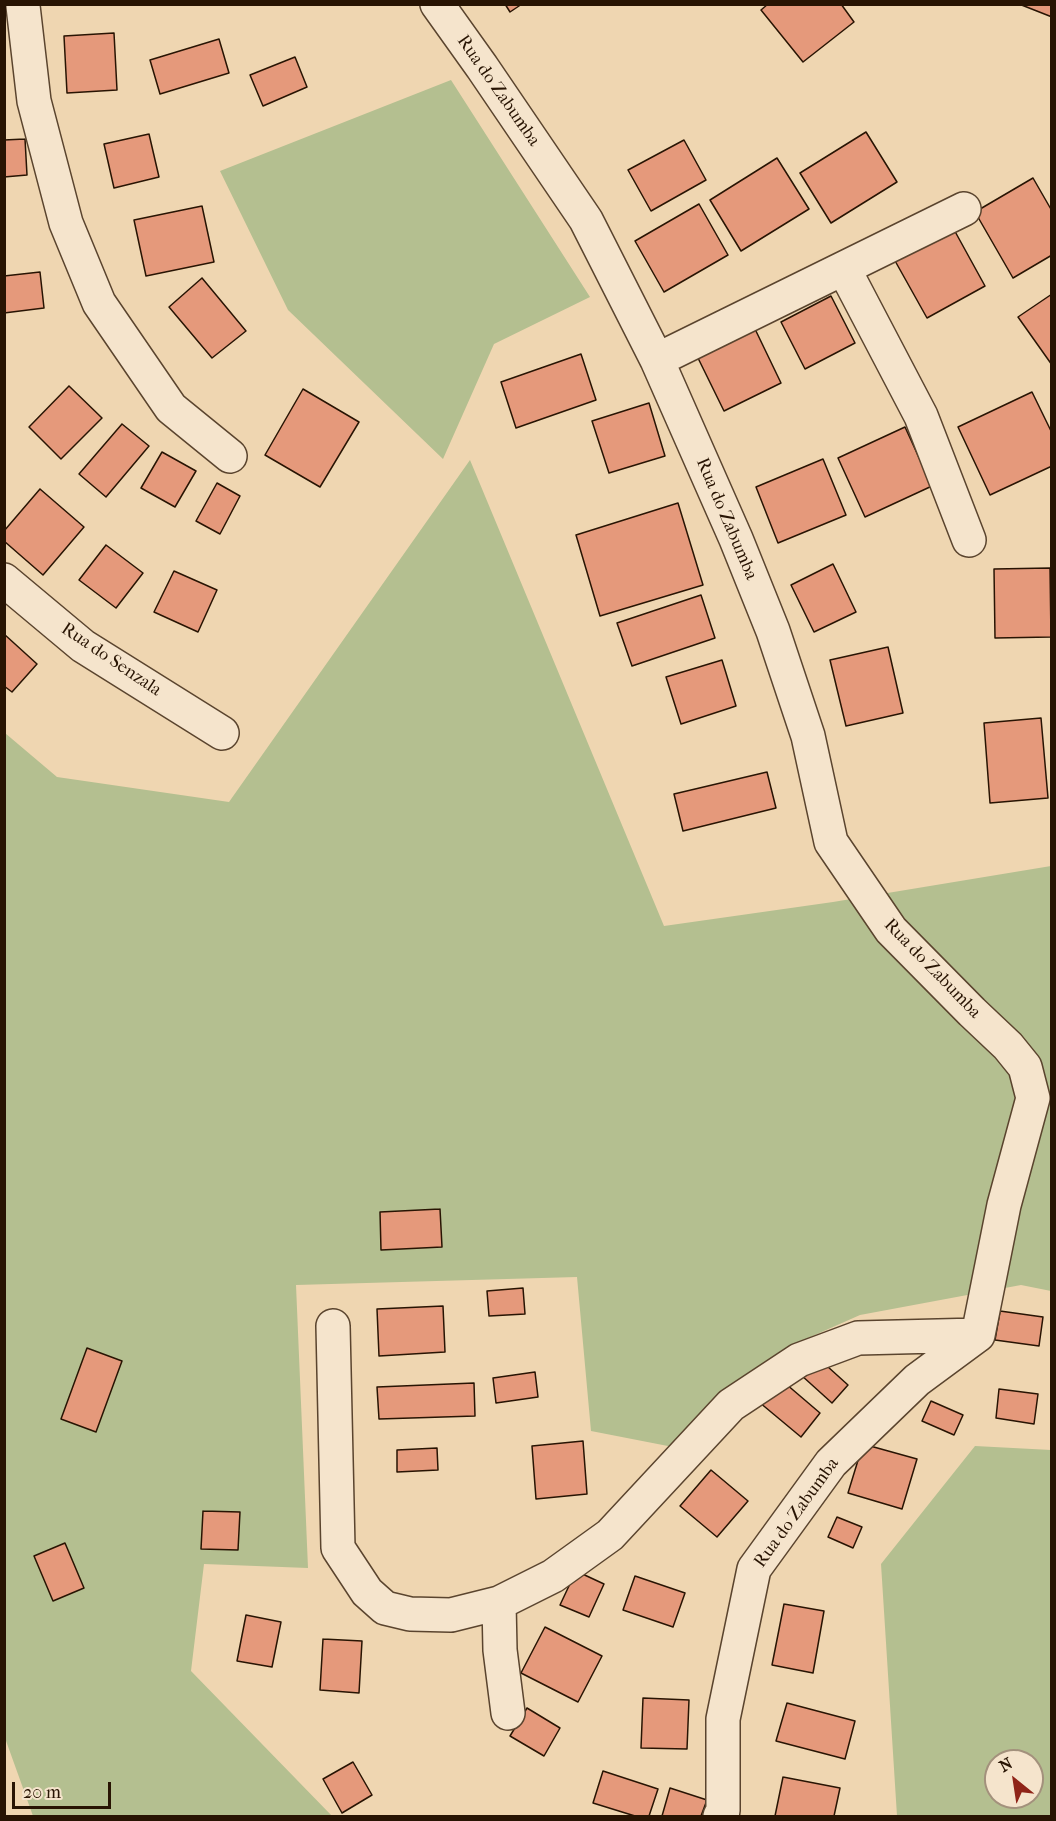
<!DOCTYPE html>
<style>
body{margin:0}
#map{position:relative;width:1056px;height:1821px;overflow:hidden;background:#efd6b1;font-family:"IM FELL French Canon",serif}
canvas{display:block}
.frame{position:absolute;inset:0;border:6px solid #281403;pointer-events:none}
.north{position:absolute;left:984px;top:1749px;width:60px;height:60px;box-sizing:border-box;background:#f5e4cc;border:2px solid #a3917c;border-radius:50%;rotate:330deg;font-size:16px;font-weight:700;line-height:24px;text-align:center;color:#281403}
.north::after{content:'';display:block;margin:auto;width:21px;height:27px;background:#8f2418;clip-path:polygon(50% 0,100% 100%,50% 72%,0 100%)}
.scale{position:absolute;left:12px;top:1782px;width:99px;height:27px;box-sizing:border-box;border:3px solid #281403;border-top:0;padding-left:8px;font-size:18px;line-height:21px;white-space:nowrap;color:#281403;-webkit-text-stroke:4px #f5e4cc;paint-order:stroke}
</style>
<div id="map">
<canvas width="1056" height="1821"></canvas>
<div class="frame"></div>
<div class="north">N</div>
<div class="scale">20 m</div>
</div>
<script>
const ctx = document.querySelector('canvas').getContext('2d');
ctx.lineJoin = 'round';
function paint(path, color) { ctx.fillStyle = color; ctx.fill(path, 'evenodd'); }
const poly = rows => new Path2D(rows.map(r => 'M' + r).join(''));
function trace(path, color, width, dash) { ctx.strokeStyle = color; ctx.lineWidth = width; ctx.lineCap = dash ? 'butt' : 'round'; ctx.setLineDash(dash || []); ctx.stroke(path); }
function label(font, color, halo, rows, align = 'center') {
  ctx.font = font + ' "IM FELL French Canon",serif'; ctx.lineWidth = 4.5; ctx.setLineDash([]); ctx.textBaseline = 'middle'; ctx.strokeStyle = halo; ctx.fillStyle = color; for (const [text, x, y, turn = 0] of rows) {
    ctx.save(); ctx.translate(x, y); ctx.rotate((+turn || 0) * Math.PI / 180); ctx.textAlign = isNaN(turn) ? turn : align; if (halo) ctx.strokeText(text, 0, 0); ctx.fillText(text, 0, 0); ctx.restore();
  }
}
paint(poly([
 [451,80,590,297,494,344,443,459,288,310,220,171],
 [470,460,664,926,833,902,1051,866,1051,1291,1021,1285,860,1315,790,1346,720,1394,673,1447,591,1431,577,1277,296,1285,308,1568,204,1564,191,1671,332,1816,33,1816,5,1738,5,733,57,777,229,802],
 [975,1446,1051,1450,1051,1816,897,1816,881,1564],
 [996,1761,1032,1761,1032,1797,996,1797]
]), '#b4bf90');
const building = poly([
 [505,4,522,4,510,12,505,4],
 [768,4,841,4,854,22,803,62,761,10,768,4],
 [1019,4,1052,4,1052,17,1019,4],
 [114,33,117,90,67,93,64,36,114,33],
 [219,39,229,73,160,94,150,60,219,39],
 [295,57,307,87,263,106,250,75,295,57],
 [866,132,897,182,831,223,800,173,866,132],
 [149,134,159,177,114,188,104,144,149,134],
 [25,139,27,175,4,177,4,140,25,139],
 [684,140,706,180,651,211,628,170,684,140],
 [777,158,809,209,741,251,710,200,777,158],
 [1033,178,1052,211,1052,255,1013,278,975,212,1033,178],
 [699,204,728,255,664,292,635,241,699,204],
 [202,206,214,262,146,276,134,220,202,206],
 [952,226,985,286,927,318,894,259,952,226],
 [40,272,44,308,4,313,4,276,40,272],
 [202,278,246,331,212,358,169,307,202,278],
 [1052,294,1052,365,1018,317,1052,294],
 [831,296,855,343,805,369,781,322,831,296],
 [755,329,781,383,724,411,697,356,755,329],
 [581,354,596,400,516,428,501,382,581,354],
 [69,386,102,418,61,459,29,427,69,386],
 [303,389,359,422,320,487,265,455,303,389],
 [1032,392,1052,433,1052,466,990,495,958,427,1032,392],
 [649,403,665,456,609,473,592,421,649,403],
 [122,424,149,446,106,497,79,474,122,424],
 [905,427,932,486,865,517,838,458,905,427],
 [162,452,196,471,175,507,141,488,162,452],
 [823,459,846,515,778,543,756,487,823,459],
 [217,483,240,496,220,534,196,521,217,483],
 [40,489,84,527,43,575,4,541,4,531,40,489],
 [678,503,703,585,600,616,576,535,678,503],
 [106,545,143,573,116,608,79,580,106,545],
 [833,564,856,612,814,632,791,585,833,564],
 [1050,568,1051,637,995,638,994,569,1050,568],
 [174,571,217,590,198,632,154,612,174,571],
 [701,595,715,638,632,666,617,623,701,595],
 [4,634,37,664,12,692,4,686,4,634],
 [888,647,903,713,846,726,830,660,888,647],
 [722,660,736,706,681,724,666,677,722,660],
 [1041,718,1048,798,990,803,984,723,1041,718],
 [767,772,776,808,683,831,674,794,767,772],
 [440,1209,442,1247,381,1250,380,1212,440,1209],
 [523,1288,525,1314,489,1316,487,1291,523,1288],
 [443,1306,445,1352,379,1356,377,1309,443,1306],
 [1000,1311,1043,1317,1039,1346,995,1340,1000,1311],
 [87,1348,122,1361,96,1432,61,1419,87,1348],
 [817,1357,848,1385,832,1403,801,1375,817,1357],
 [535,1372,538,1397,496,1403,493,1378,535,1372],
 [779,1378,820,1413,801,1437,759,1402,779,1378],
 [474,1383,475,1416,379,1419,377,1387,474,1383],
 [999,1389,1038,1394,1034,1424,996,1418,999,1389],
 [931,1401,963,1415,954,1435,922,1421,931,1401],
 [583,1441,587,1494,536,1499,532,1446,583,1441],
 [863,1444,917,1459,902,1509,848,1493,863,1444],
 [437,1448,438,1470,397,1472,397,1450,437,1448],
 [711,1470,748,1501,717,1537,680,1506,711,1470],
 [203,1511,240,1512,238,1550,201,1549,203,1511],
 [837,1517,862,1527,853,1548,828,1537,837,1517],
 [65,1543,84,1588,53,1601,34,1556,65,1543],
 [576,1571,604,1584,589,1617,560,1605,576,1571],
 [635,1576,685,1593,673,1627,623,1610,635,1576],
 [784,1604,824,1611,813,1673,772,1665,784,1604],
 [246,1615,281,1622,272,1667,237,1661,246,1615],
 [545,1627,602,1656,578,1702,521,1673,545,1627],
 [323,1639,362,1641,359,1693,320,1690,323,1639],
 [643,1698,689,1700,687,1749,641,1748,643,1698],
 [787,1703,855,1721,845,1759,776,1741,787,1703],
 [527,1708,560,1728,544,1756,510,1736,527,1708],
 [353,1762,372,1795,342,1813,323,1779,353,1762],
 [603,1771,658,1789,649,1816,635,1816,593,1803,603,1771],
 [783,1777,840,1788,834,1816,775,1816,783,1777],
 [670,1788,707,1800,701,1816,662,1816,670,1788]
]);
paint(building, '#e5997b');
trace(building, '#281403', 1.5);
const minor = poly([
 [437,4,482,67,586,220,657,360,736,539,773,631,808,736,831,842,891,930,972,1012,1008,1046,1025,1067,1033,1098,1004,1205,978,1335,917,1380,831,1463,754,1569,723,1719,723,1811,720,1816],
 [23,6,34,101,66,223,99,303,171,408,230,456],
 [844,269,921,416,969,540],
 [657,360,964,209],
 [4,580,83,646,222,733],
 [333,1326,338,1548,367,1592,385,1608,410,1614,451,1615,499,1603,553,1576,610,1535,731,1405,799,1360,858,1338,978,1335],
 [499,1603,500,1650,508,1713]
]);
trace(minor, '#5a442e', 36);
trace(minor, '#f5e4cc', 33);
label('18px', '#281403', '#f5e4cc', [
 ["Rua do Zabumba",498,91,55],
 ["Rua do Zabumba",726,519,67],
 ["Rua do Senzala",111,660,34],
 ["Rua do Zabumba",932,969,46],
 ["Rua do Zabumba",797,1513,-54]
]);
</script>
